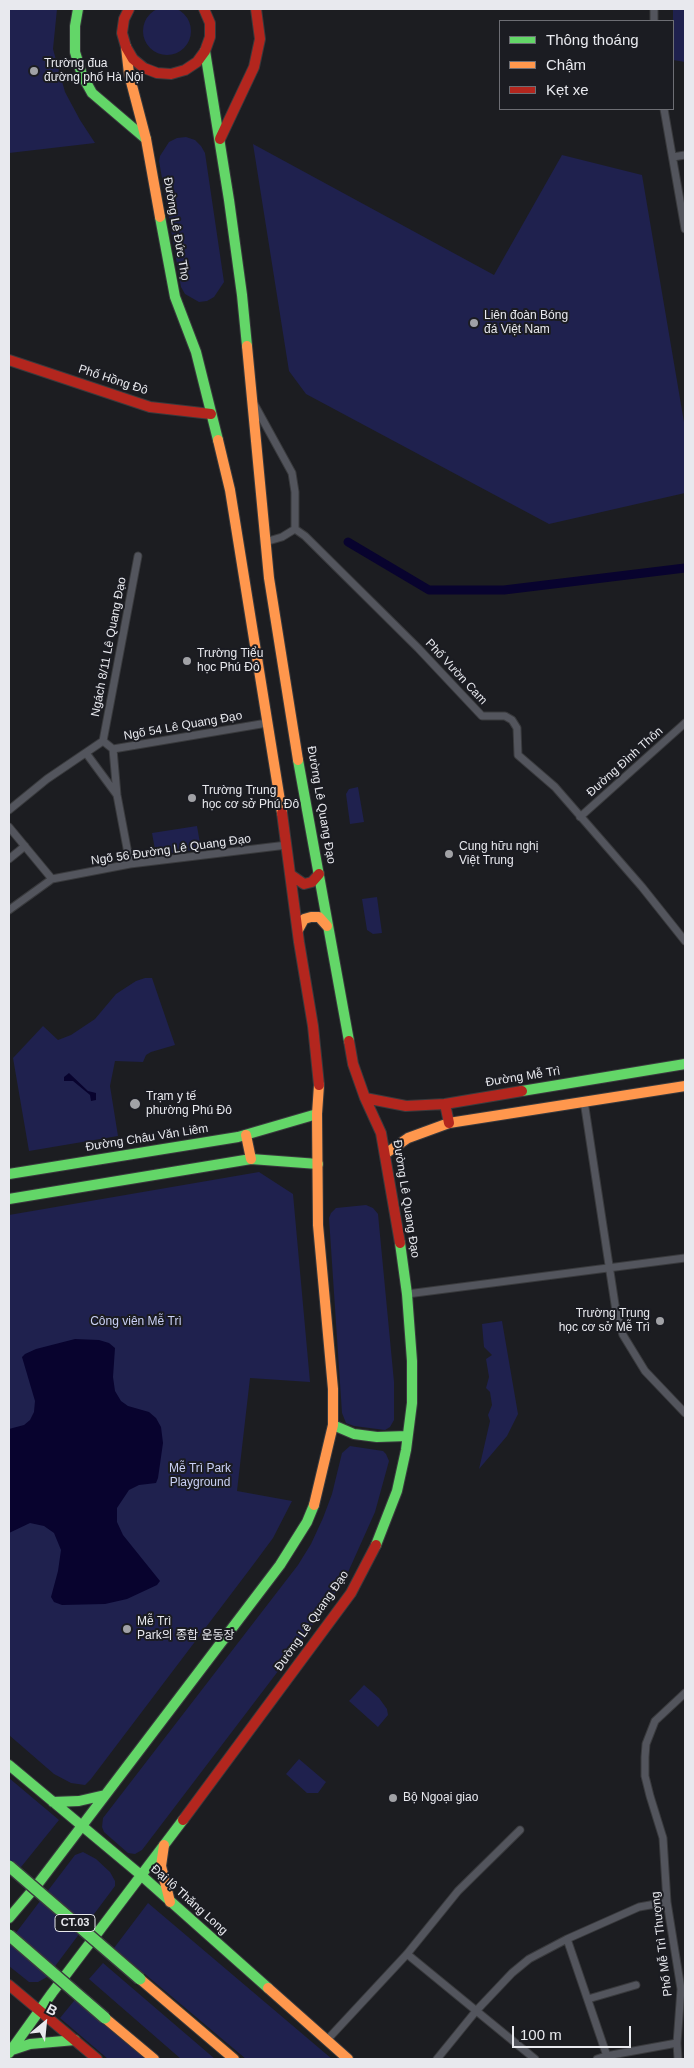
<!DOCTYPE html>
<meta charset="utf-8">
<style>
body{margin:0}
#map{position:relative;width:694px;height:2068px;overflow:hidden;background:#1c1d21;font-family:Arial,sans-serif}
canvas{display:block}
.frame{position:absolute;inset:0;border:10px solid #e8e9ee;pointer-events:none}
.legend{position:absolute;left:499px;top:20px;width:175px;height:90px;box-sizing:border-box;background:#1b1c22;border:1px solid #6d6e74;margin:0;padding:6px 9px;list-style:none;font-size:15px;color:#e8e9ee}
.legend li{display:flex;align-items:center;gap:10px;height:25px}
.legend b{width:25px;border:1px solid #6d6e74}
.north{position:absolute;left:20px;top:1998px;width:50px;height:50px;-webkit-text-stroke:4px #1b1c22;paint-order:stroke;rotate:28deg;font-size:14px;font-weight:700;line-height:20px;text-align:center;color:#e8e9ee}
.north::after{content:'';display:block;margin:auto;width:18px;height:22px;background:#e8e9ee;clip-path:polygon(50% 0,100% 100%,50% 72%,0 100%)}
.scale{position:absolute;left:512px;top:2026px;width:119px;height:22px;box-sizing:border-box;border:2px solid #e8e9ee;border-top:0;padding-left:6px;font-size:15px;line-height:18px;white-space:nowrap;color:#e8e9ee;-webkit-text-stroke:4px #1b1c22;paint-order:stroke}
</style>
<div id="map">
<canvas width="694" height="2068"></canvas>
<div class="frame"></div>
<ul class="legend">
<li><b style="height:6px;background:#63d668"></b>Thông thoáng</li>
<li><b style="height:6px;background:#ff974d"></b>Chậm</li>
<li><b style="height:6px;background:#b3261e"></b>Kẹt xe</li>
</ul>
<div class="north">B</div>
<div class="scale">100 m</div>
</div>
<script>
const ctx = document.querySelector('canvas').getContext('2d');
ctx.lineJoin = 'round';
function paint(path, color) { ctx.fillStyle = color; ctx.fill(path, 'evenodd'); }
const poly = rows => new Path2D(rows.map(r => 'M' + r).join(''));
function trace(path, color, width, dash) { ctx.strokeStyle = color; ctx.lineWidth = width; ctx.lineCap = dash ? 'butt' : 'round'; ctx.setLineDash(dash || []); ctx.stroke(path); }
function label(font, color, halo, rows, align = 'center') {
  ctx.font = font + ' Arial,"Noto Sans KR",sans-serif'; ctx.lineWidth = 4; ctx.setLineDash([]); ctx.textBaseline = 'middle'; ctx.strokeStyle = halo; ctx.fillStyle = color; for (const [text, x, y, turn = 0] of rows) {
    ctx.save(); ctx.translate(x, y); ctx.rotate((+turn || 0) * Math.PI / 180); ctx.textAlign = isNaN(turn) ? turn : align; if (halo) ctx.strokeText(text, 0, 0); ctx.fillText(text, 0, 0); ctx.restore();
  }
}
paint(poly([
 '143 31a24 24 0 1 1 48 0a24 24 0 1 1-48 0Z',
 [9,9,57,9,53,49,65,92,80,120,95,143,9,153],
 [673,9,685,9,685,62,673,60],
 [186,137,195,140,201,146,205,153,224,282,214,297,207,301,199,302,185,294,181,287,159,161,160,156,169,142,177,138],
 [253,144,494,275,562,155,642,175,685,428,685,493,549,524,306,394,289,371],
 [358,787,364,822,350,824,346,794,349,789],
 [197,826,201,849,156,855,152,833],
 [377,897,382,933,373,934,367,930,362,899],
 [145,978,152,978,175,1045,151,1052,146,1055,143,1062,115,1061,110,1086,118,1136,29,1151,13,1058,43,1026,58,1040,71,1035,95,1019,116,994,136,981],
 [259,1172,293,1194,310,1382,250,1378,237,1491,292,1501,273,1538,253,1565,91,1779,85,1785,71,1783,54,1774,9,1735,9,1215],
 [366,1205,373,1208,378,1214,394,1382,394,1420,390,1427,385,1430,354,1426,346,1423,342,1413,329,1218,331,1213,336,1208],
 [502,1321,518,1414,507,1436,479,1469,490,1421,488,1415,492,1405,490,1392,486,1388,489,1377,486,1359,492,1355,484,1347,482,1324],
 [350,1446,383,1451,386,1454,389,1461,375,1512,345,1579,301,1641,142,1850,135,1854,128,1853,104,1832,102,1827,103,1818,298,1565,311,1544,323,1518,332,1494,342,1453],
 [364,1685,379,1698,387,1709,388,1715,378,1727,349,1701],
 [299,1759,326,1782,318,1793,307,1793,286,1774],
 [9,1778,59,1820,17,1872,9,1865],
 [83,1852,96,1859,110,1872,115,1881,115,1886,47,1977,38,1982,29,1982,9,1966,9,1942,75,1855],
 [148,1903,332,2059,246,2059,114,1948],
 [103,1963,215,2059,181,2059,89,1979],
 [78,1996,152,2059,108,2059,60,2018]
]), '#1f214e');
paint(poly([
 [69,1073,88,1091,96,1093,96,1100,91,1101,90,1095,73,1081,64,1081,64,1077],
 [75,1339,99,1340,109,1343,115,1348,113,1377,115,1391,121,1401,128,1406,149,1412,156,1418,161,1427,163,1443,158,1478,156,1483,139,1485,129,1490,117,1508,117,1522,123,1535,160,1581,157,1585,127,1599,105,1604,62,1605,54,1602,51,1597,58,1571,61,1550,54,1533,44,1526,30,1523,9,1533,9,1429,24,1425,30,1420,34,1412,35,1401,22,1357,25,1354,36,1349]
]), '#08032e');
trace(poly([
 [348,542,429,590,504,590,685,568]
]), '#08032e', 9);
const street = poly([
 [654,9,654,21],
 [664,109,685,229],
 [673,157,685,155],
 [253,402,292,473,295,492,295,529],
 [295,529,305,536,418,648,482,716,505,716,512,720,517,728,518,755,555,787,642,887,685,941],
 [265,542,282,537,295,529],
 [103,741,138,556],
 [103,741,113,749,267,723],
 [113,749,117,795,130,864],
 [86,753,117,795],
 [9,810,47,779,103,741],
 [580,817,685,723],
 [9,827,52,879],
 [9,859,25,846],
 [9,910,52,879,130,864,287,845],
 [584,1101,616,1311,623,1335,645,1371,685,1413],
 [407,1294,685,1258],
 [567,1939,608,2059],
 [407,1954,535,2059],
 [588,1999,636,1985],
 [327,2040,407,1954,458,1891,520,1830],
 [437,2059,476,2011,512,1973,529,1959,567,1939,639,1907,667,1902],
 [597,2059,606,2056,677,2043],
 [678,2059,677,2043,681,1989,667,1902,663,1838,650,1796,645,1776,645,1757,646,1744,655,1721,685,1693]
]);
const fast = poly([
 [78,9,75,26,75,52,82,75,92,93,146,139],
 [205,51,229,200,242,295,247,346],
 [160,217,175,297,196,352,218,440],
 [298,760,349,1041],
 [522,1091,685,1064],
 [9,1174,238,1137,317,1114],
 [9,1199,251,1159,318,1164],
 [333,1425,354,1434,377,1437,407,1436],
 [376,1545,397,1491,406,1450,412,1403,412,1361,407,1294,400,1243],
 [9,1765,142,1876,268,1988],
 [53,1802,79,1801,105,1795],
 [9,1918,37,1885,280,1565,307,1522,314,1505],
 [12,2050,30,2044,75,2040],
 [9,2053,52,1993,183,1820]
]);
const slow = poly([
 [126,47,129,74,146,139,160,217],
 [247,346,269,578,298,760],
 [218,440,230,490,282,813],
 [298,930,304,919,311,917,319,917,327,926],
 [246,1135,251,1159],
 [385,1154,408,1138,449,1123,685,1086],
 [314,1505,333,1425,333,1389,318,1225,317,1114,319,1085],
 [164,1845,161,1866,170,1902],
 [140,1979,234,2059],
 [268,1988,348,2059],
 [105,2018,154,2059]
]);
const jam = poly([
 [129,9,124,19,122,33,126,47,133,59,144,68,157,73,171,74,185,70,197,62,205,51,210,37,210,23,204,9],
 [220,139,254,67,260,39,256,9],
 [9,360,150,407,211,414],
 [282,813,299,942,313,1026,319,1085],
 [291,875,304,884,312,882,319,874],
 [349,1041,353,1064,365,1098,381,1133,400,1243],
 [365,1098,406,1106,445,1104,522,1091],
 [445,1104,449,1123],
 [183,1820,351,1593,376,1545],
 [9,1985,97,2059]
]);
trace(street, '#393a3d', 9);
trace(fast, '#393a3d', 12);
trace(slow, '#393a3d', 12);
trace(jam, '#393a3d', 12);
trace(street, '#53555d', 7);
trace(fast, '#63d668', 10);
trace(slow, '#ff974d', 10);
trace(jam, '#b3261e', 10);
const fastBridge = poly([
 [9,1866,140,1979],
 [9,1935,105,2018]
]);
trace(fastBridge, '#393a3d', 14, []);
trace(fastBridge, '#63d668', 11);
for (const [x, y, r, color] of [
 [34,71,5,"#a1a2a6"],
 [474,323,5,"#a1a2a6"],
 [187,661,5,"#a1a2a6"],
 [192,798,5,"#a1a2a6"],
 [449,854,5,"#a1a2a6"],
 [135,1104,6,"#a1a2a6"],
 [660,1321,5,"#a1a2a6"],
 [127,1629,5,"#a1a2a6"],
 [393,1798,5,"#a1a2a6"]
]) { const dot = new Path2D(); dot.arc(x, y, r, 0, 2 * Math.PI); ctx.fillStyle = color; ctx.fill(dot); trace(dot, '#1b1c22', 2); }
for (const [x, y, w] of [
 [75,1923,40]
]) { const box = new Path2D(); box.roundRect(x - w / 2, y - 8.5, w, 17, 4); ctx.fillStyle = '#1b1c22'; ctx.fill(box); trace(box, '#e8e9ee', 1); }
label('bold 11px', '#e8e9ee', null, [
 ["CT.03",75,1923]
]);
label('12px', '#e8e9ee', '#1b1c22', [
 ["Trường đua",44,64],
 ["đường phố Hà Nội",44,78],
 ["Liên đoàn Bóng",484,316],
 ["đá Việt Nam",484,330],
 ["Trường Tiểu",197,654],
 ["học Phú Đô",197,668],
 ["Trường Trung",202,791],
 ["học cơ sở Phú Đô",202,805],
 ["Cung hữu nghị",459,847],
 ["Việt Trung",459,861],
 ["Trạm y tế",146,1097],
 ["phường Phú Đô",146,1111],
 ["Trường Trung",650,1314,"right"],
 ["học cơ sở Mễ Trì",650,1328,"right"],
 ["Mễ Trì",137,1622],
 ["Park의 종합 운동장",137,1636],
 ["Bộ Ngoại giao",403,1798]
], 'left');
label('12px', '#e8e9ee', '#1b1c22', [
 ["Đường Lê Đức Thọ",176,229,80],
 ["Phố Hồng Đô",113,380,18],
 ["Ngách 8/11 Lê Quang Đạo",109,647,-79],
 ["Phố Vườn Cam",456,672,47],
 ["Ngõ 54 Lê Quang Đạo",183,726,-10],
 ["Đường Đình Thôn",625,762,-42],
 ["Đường Lê Quang Đạo",321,805,80],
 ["Ngõ 56 Đường Lê Quang Đạo",171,850,-8],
 ["Đường Mễ Trì",523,1077,-9],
 ["Đường Châu Văn Liêm",147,1138,-9],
 ["Đường Lê Quang Đạo",406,1199,81],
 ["Đường Lê Quang Đạo",312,1621,-55],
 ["Đại lộ Thăng Long",189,1900,42],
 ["Phố Mễ Trì Thượng",662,1944,-97]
]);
label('12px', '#cad1f5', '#1b1c22', [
 ["Công viên Mễ Trì",136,1322],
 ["Mễ Trì Park",200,1469],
 ["Playground",200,1483]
]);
</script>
